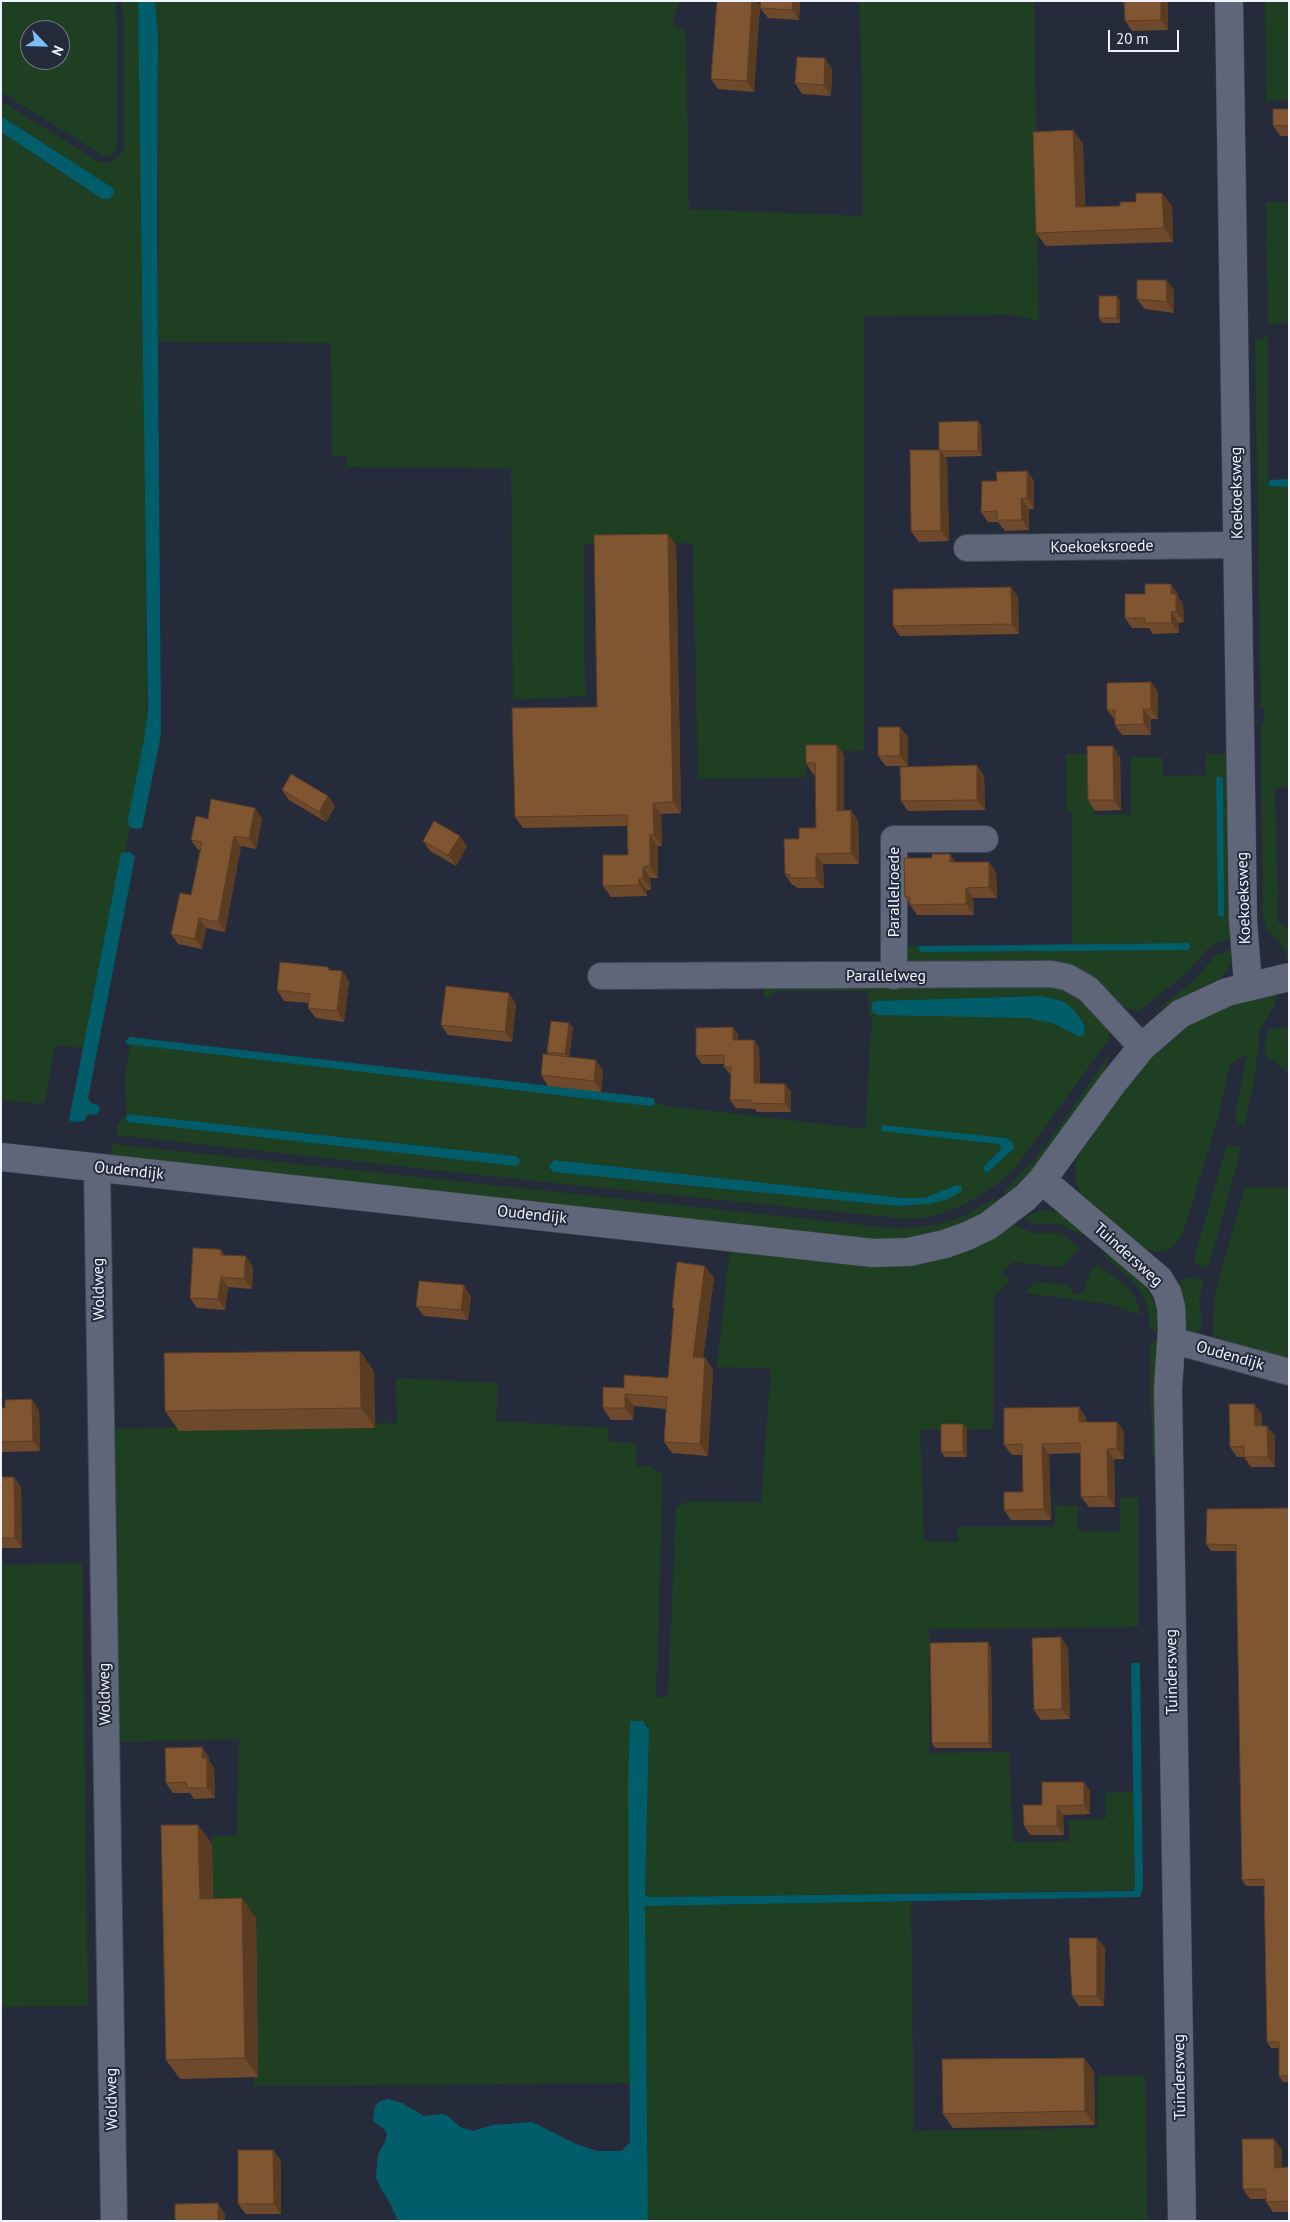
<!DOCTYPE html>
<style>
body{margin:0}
#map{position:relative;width:1290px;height:2222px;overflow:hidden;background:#262b3c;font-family:"PT Sans",sans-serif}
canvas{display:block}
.frame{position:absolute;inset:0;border:2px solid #eff3fe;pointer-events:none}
.north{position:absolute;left:20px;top:20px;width:50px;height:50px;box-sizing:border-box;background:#262b3c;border:1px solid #767b8a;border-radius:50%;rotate:114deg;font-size:14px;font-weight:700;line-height:20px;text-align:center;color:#eff3fe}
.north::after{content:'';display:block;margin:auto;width:18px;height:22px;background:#7cbef9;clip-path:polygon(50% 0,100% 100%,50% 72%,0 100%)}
.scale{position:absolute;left:1108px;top:30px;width:71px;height:22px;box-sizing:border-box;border:2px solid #eff3fe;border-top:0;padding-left:6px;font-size:15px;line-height:18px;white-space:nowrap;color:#eff3fe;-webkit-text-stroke:4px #262b3c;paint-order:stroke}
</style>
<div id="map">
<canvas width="1290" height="2222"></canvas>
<div class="frame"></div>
<div class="north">N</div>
<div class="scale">20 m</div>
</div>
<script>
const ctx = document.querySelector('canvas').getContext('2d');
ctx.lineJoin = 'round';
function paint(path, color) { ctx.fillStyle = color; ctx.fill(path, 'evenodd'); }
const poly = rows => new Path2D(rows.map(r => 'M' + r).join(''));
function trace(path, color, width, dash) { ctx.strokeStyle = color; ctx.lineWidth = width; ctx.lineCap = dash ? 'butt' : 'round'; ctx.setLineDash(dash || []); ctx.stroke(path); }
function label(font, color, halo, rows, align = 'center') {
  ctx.font = font + ' "PT Sans",sans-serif'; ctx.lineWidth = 4; ctx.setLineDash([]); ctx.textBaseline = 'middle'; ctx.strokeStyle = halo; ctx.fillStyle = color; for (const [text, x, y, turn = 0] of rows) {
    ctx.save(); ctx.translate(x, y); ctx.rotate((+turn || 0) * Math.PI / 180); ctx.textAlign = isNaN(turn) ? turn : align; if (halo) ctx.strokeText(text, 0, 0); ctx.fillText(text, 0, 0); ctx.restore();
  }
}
paint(poly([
 [1,1,115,1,117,31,117,140,116,148,111,155,105,156,99,153,1,92],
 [30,30,60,30,60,60,30,60],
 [122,1,138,1,143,234,147,728,127,823,130,827,125,853,121,854,83,1048,55,1045,45,1102,41,1104,1,1100,1,132,101,198,114,192,113,188,1,116,1,101,96,160,104,163,115,161,123,151,124,141,124,30],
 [155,1,679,1,672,24,686,31,689,209,863,216,862,73,859,1,1034,1,1039,321,1010,315,864,316,864,751,807,752,806,777,698,779,693,543,584,544,585,696,513,700,511,468,346,467,346,456,332,456,331,343,158,342,158,35],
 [1265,1,1289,1,1289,100,1266,101],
 [1266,202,1289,202,1289,323,1268,324],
 [1268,336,1268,482,1270,487,1289,487,1289,787,1275,788,1278,922,1289,932,1289,961,1287,961,1285,949,1266,929,1263,916,1261,724,1264,721,1264,709,1261,707,1255,341],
 [1066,754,1093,754,1094,815,1131,814,1131,757,1162,757,1162,776,1206,775,1206,754,1231,754,1235,938,1219,942,1205,951,1188,972,1139,1011,1126,1008,1108,994,906,965,905,946,920,946,918,948,1189,943,1072,944,1072,812,1066,811],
 [1218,776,1219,916,1218,915,1216,779],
 [1234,949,1231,963,1222,977,1181,1000,1156,1011,1192,982,1216,955],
 [1068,986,1108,1027,1110,1038,1015,1168,999,1183,967,1203,938,1215,922,1218,908,1219,535,1181,117,1135,117,1124,127,1114,125,1081,130,1044,649,1106,654,1105,655,1102,668,1106,865,1129,872,1016,869,1016,868,991,777,991,769,998,764,998,764,987],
 [1041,996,1063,1001,1074,1010,1084,1024,1079,1037,1066,1029,1042,1020,1014,1016,875,1014,875,1001],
 [127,1114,515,1156,519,1158,518,1165,128,1122,126,1120],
 [996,1143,1014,1144,984,1166,1000,1150,1000,1146],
 [554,1160,903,1198,924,1198,957,1185,914,1206,898,1206,553,1172,550,1170,551,1162],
 [1276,994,1275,1005,1259,1032,1256,1069,1245,1126,1238,1123,1235,1114,1247,1056,1246,1055,1230,1064,1218,1118,1183,1233,1176,1244,1169,1250,1159,1252,1145,1249,1080,1193,1076,1181,1075,1165,1077,1158,1137,1072,1153,1052,1197,1019,1241,1002],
 [1289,1027,1289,1074,1265,1054,1265,1040,1270,1029],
 [1110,1054,1106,1068,1055,1142,1036,1167,1007,1195,1005,1192,1007,1188,1044,1148],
 [112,1144,900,1229,935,1225,964,1216,993,1199,998,1202,978,1215,943,1231,904,1238,869,1239,110,1158],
 [1229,1146,1238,1146,1241,1149,1214,1248,1208,1267,1206,1268,1196,1264,1194,1259,1226,1148],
 [1245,1187,1289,1188,1289,1360,1213,1336,1215,1293],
 [1046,1210,1063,1214,1083,1231,1083,1234,1081,1235,1061,1224,1037,1224,1024,1219,1027,1215],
 [1014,1225,1033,1233,1060,1233,1080,1248,1062,1267,1013,1262,1001,1275,1011,1278,994,1297,993,1429,920,1430,924,1541,958,1542,958,1527,1055,1527,1055,1505,1078,1506,1078,1531,1120,1532,1120,1497,1138,1497,1138,1627,929,1629,929,1753,1009,1752,1013,1842,1070,1841,1069,1820,1106,1819,1105,1793,1134,1792,1135,1890,735,1896,651,1897,645,1895,649,1730,646,1723,630,1721,628,1779,630,2083,254,2086,253,1918,211,1918,212,1836,237,1836,239,1739,114,1742,106,1429,397,1423,396,1378,498,1383,496,1421,608,1428,609,1441,636,1443,637,1467,650,1466,663,1475,656,1697,668,1697,676,1507,689,1501,761,1503,771,1368,717,1367,730,1250,814,1261,883,1267,901,1266,950,1256],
 [1107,1252,1144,1284,1152,1297,1160,1319,1158,1332,1150,1328,1148,1307,1141,1292,1132,1280,1104,1256],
 [1098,1264,1128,1288,1135,1297,1141,1315,1108,1304,1025,1293,1035,1282,1067,1285,1071,1288,1072,1293,1082,1294,1092,1268],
 [1194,1276,1204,1280,1199,1299,1202,1324,1200,1329,1195,1332,1191,1331,1184,1324,1180,1293,1180,1281],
 [1156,1340,1160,1342,1157,1457,1155,1458,1152,1457,1150,1346,1151,1342],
 [82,1563,88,2006,1,2007,1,1565],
 [911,1901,914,2131,1097,2128,1098,2076,1145,2076,1147,2221,648,2221,645,1906]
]), '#1e3f21');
paint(poly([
 [138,1,155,1,158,35,157,225,161,735,142,828,136,829,130,827,127,824,144,740,148,710],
 [1,116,113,188,114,192,110,199,101,198,1,132],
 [1289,479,1289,487,1268,486,1270,480],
 [1217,776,1223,778,1224,917,1218,915,1216,779],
 [130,852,135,857,88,1098,91,1103,98,1105,100,1110,96,1115,88,1114,84,1121,73,1122,69,1120,121,853],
 [1189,943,1191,947,1188,950,920,952,918,947,920,946],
 [1041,996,1063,1001,1074,1010,1084,1024,1085,1034,1079,1037,1055,1024,1028,1018,878,1015,873,1013,872,1010,872,1003,875,1001],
 [130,1037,653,1098,655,1102,654,1105,649,1106,127,1044,125,1041],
 [127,1114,515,1156,519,1158,520,1162,518,1165,516,1166,128,1122,126,1120],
 [882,1125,1006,1138,1014,1144,1014,1148,987,1173,984,1170,984,1166,1000,1150,1001,1148,999,1144,881,1131],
 [554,1160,903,1198,924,1198,957,1185,962,1187,961,1192,946,1200,928,1204,898,1206,553,1172,549,1167],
 [1132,1663,1139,1663,1140,1666,1143,1888,1140,1897,645,1906,648,2221,398,2221,389,2201,382,2191,376,2177,378,2154,385,2142,387,2134,384,2129,373,2121,375,2106,379,2102,388,2099,402,2103,424,2116,442,2114,448,2116,460,2127,473,2131,493,2125,532,2122,576,2144,598,2151,622,2151,630,2142,628,1779,630,1721,643,1721,649,1730,645,1896,651,1897,735,1896,1133,1891,1135,1889,1131,1666]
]), '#025d6b');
const street = poly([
 [967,548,1237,545],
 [601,976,1051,974,1067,977,1088,989,1142,1047],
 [894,976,894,839,985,839],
 [97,1168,114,2221],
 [1171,1340,1289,1372]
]);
const secondary = poly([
 [1229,1,1243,920,1248,985],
 [1,1157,873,1253,909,1252,945,1244,967,1236,988,1226,1026,1197,1042,1180,1112,1084,1142,1047,1180,1014,1227,992,1289,977],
 [1042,1180,1159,1279,1167,1292,1171,1307,1172,1328,1168,1389,1182,2221]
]);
trace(street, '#404552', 28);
trace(secondary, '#404552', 29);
trace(street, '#5f6679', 26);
trace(secondary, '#5f6679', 28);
paint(poly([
 [717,1,757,1,760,5,754,92,718,89,711,79],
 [761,1,800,1,799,20,768,18,760,8],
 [1168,1,1168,30,1132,31,1125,21],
 [832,69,831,96,802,94,795,83],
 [1289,109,1289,136,1280,136,1273,125],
 [1073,130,1083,144,1085,207,1120,206,1136,202,1172,206,1173,242,1046,246,1036,233],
 [1166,280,1174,290,1174,313,1145,309,1137,299],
 [1120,301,1120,323,1102,323,1099,318],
 [978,421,981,426,982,456,945,457,947,460,949,541,919,542,911,531,939,450],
 [1027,471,1034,481,1034,509,1029,509,1029,530,1005,531,998,522,988,522,981,512,997,481],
 [676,545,681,813,661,814,662,846,658,846,658,878,650,878,651,890,647,890,647,896,611,897,603,886,628,855,627,826,523,828,515,817,597,707],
 [1178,594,1178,597,1183,604,1184,622,1179,623,1179,633,1153,634,1149,628,1132,628,1125,618],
 [1018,597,1019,634,900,636,893,626],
 [1151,682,1158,692,1158,719,1151,719,1151,735,1122,735,1115,725,1115,720,1107,710],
 [900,727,908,737,908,766,886,766,878,756],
 [844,755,844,810,858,821,859,864,823,864,824,888,797,888,794,885,792,885,785,874,799,839,816,828,815,774,813,774,806,763],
 [1120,757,1121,810,1095,811,1088,800],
 [984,776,985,810,908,811,901,801],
 [282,790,328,796,335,806,326,822,289,800],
 [255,808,262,819,256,849,241,846,225,932,206,928,202,949,178,944,171,934,191,895,201,850,198,850,191,840],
 [423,841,467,846,456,866,430,851],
 [956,862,996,872,997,898,973,898,974,915,917,915,905,897],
 [328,967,330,970,342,971,349,981,344,1022,316,1018,308,1008,309,1003,284,1001,277,990],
 [516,1004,512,1042,448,1035,441,1025],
 [733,1027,738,1035,738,1040,754,1040,759,1048,760,1083,785,1084,791,1092,791,1112,757,1112,755,1109,736,1108,730,1100,731,1075,724,1067,724,1064,702,1064,696,1056],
 [573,1028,569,1057,603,1070,601,1092,548,1086,541,1075,549,1055,547,1052],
 [221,1250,224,1255,253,1267,252,1289,228,1287,225,1310,197,1308,190,1298],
 [714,1278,703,1358,705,1358,713,1370,708,1456,672,1453,664,1442,666,1409,634,1406,633,1420,611,1420,603,1408,624,1388,668,1378,674,1310,672,1307],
 [471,1296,468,1320,424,1316,416,1306],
 [374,1371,375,1428,179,1431,165,1411],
 [1254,1404,1262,1414,1262,1426,1275,1436,1275,1467,1251,1467,1244,1457,1237,1457,1230,1447],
 [1,1408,39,1410,40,1451,1,1452],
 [1086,1417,1086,1422,1117,1422,1124,1432,1124,1459,1114,1459,1115,1507,1089,1507,1081,1497,1081,1453,1049,1454,1051,1520,1011,1520,1004,1510,1023,1492,1022,1455,1012,1455,1004,1445],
 [963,1424,967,1429,967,1457,945,1457,941,1452],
 [1,1477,21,1487,22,1548,1,1548],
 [1289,1508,1289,2082,1283,2082,1279,2076,1279,2048,1271,2048,1267,2042,1264,1886,1246,1886,1242,1880,1236,1551,1211,1551,1206,1544],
 [1061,1637,1068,1648,1070,1719,1041,1720,1034,1710],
 [988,1642,991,1648,992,1748,935,1748,932,1743],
 [209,1757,209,1761,214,1768,215,1798,194,1799,190,1793,173,1793,166,1783],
 [1084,1782,1090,1791,1090,1814,1063,1815,1064,1835,1030,1835,1024,1826,1042,1805],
 [198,1825,212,1844,213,1899,256,1918,258,2077,180,2079,166,2060],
 [1097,1938,1105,1948,1104,2006,1079,2006,1072,1996],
 [1084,2058,1094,2072,1095,2125,953,2128,943,2114],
 [1282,2149,1282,2167,1289,2167,1289,2212,1273,2212,1266,2202,1266,2199,1250,2199,1243,2189],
 [273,2150,281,2161,281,2214,246,2214,238,2204]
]), '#6e492b');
paint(poly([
 [752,1,757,1,760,5,754,92,747,81],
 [793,1,800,1,799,20,792,10],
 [1161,1,1168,1,1168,30,1161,20],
 [825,58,832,69,831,96,824,85],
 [1073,130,1083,144,1086,221,1076,207],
 [1162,193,1172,206,1173,242,1164,228],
 [1166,280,1174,290,1174,313,1167,302],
 [1117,296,1120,301,1120,323,1117,318],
 [978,421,981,426,982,456,978,451],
 [940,450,947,460,949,541,941,531],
 [1027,471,1034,481,1034,509,1027,498],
 [1021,498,1029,509,1029,530,1022,520],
 [668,534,676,545,681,813,673,802],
 [1171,584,1178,594,1178,597,1183,604,1184,622,1176,612,1171,594],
 [1011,587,1018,597,1019,634,1012,624],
 [1171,612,1179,623,1179,633,1172,623],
 [1151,682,1158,692,1158,719,1151,709],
 [1143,709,1151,719,1151,735,1144,724],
 [900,727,908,737,908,766,900,756],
 [837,745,844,755,844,821,837,811],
 [1113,746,1120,757,1121,810,1114,800],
 [977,765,984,776,985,810,977,800],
 [328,796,335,806,326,822,319,812],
 [653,803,661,814,662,846,654,835],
 [255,808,262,819,256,849,249,838],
 [851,810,858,821,859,864,851,853],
 [650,835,658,846,658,878,650,866],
 [234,836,241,846,225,932,218,922],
 [460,836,467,846,456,866,448,855],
 [816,854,823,864,824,888,816,878],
 [950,854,957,864,950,862],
 [989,862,996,872,997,898,989,887],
 [643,867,650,878,651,890,643,878],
 [639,878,647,890,647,896,639,885],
 [966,888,973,898,974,915,966,904],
 [199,918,206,928,202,949,195,939],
 [342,971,349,981,344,1022,337,1011],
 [509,993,516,1004,512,1042,505,1032],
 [569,1023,573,1028,569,1059,565,1054],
 [733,1027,738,1035,739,1049,733,1040],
 [754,1040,759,1048,760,1091,754,1083],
 [596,1060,603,1070,601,1092,594,1081],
 [785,1084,791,1092,791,1112,785,1104],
 [246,1256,253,1267,252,1289,244,1279],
 [705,1266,714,1278,701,1369,693,1357],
 [221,1277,228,1287,225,1310,218,1299],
 [464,1285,471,1296,468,1320,461,1310],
 [360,1351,374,1371,375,1428,361,1408],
 [705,1358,713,1370,708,1456,700,1444],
 [625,1394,634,1406,633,1420,625,1408],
 [32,1399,39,1410,40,1451,33,1441],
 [1254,1404,1262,1414,1262,1436,1255,1426],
 [1079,1407,1086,1417,1087,1433,1079,1422],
 [1117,1422,1124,1432,1124,1459,1117,1448],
 [963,1424,967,1429,967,1457,963,1452],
 [1267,1426,1275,1436,1275,1467,1268,1457],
 [1042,1444,1049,1454,1051,1520,1044,1509],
 [1107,1449,1114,1459,1115,1507,1108,1496],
 [14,1477,21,1487,22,1548,15,1538],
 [1061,1637,1068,1648,1070,1719,1062,1709],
 [988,1642,991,1648,992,1748,989,1743],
 [202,1747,209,1757,209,1761,214,1768,215,1798,207,1788,202,1758],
 [1084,1782,1090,1791,1090,1814,1084,1805],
 [1057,1806,1063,1815,1064,1835,1057,1826],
 [198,1825,212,1844,213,1918,200,1899],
 [242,1898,256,1918,258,2077,245,2058],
 [1097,1938,1105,1948,1104,2006,1097,1996],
 [1084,2058,1094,2072,1095,2125,1085,2111],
 [1274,2139,1282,2149,1282,2178,1275,2168],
 [273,2150,281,2161,281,2214,274,2204],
 [218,2203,225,2214,225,2221,218,2221]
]), '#5a3c23');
const building = poly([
 [717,1,752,1,747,81,711,79,717,1],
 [761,1,793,1,792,10,760,8,761,1],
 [1124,1,1161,1,1161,20,1125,21,1124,1],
 [797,57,825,58,824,85,795,83,797,57],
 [1273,109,1289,109,1289,126,1273,125,1273,109],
 [1073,130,1076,207,1120,206,1120,202,1136,202,1136,193,1162,193,1164,228,1036,233,1033,132,1073,130],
 [1137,280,1166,280,1167,302,1137,299,1137,280],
 [1099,296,1117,296,1117,318,1099,318,1099,296],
 [978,421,978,451,941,451,939,450,939,422,978,421],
 [910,450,940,450,941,531,911,531,910,450],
 [1027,471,1027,498,1021,498,1022,520,997,520,997,511,981,512,982,481,997,481,996,472,1027,471],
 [668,534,673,802,653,803,654,835,650,835,650,866,643,867,643,878,639,878,639,885,603,886,603,855,628,855,627,815,515,817,512,708,597,707,594,535,668,534],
 [1145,584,1171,584,1171,594,1176,594,1176,612,1171,612,1172,623,1145,623,1145,618,1125,618,1125,594,1145,594,1145,584],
 [1011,587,1012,624,893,626,893,589,1011,587],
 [1151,682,1151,709,1143,709,1144,724,1115,725,1115,710,1107,710,1107,683,1151,682],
 [878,727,900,727,900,756,878,756,878,727],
 [806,745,837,745,837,811,851,810,851,853,816,854,816,878,790,878,790,874,785,874,784,839,799,839,799,828,816,828,815,763,806,763,806,745],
 [1087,746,1113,746,1114,800,1088,800,1087,746],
 [977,765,977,800,901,801,900,767,977,765],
 [291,774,328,796,319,812,282,790,291,774],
 [211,799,255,808,249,838,234,836,218,922,199,918,195,939,171,934,180,893,191,895,202,842,191,840,196,816,208,819,211,799],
 [434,821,460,836,448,855,423,841,434,821],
 [932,854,950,854,950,862,989,862,989,887,966,888,966,904,910,905,910,897,905,897,904,858,932,858,932,854],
 [280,962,328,967,328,970,342,971,337,1011,308,1008,310,994,277,990,280,962],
 [446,986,509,993,505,1032,441,1025,446,986],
 [551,1021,569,1023,565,1054,547,1052,551,1021],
 [733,1027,733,1040,754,1040,754,1083,785,1084,785,1104,751,1103,751,1100,730,1100,731,1067,724,1067,724,1055,696,1056,696,1028,733,1027],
 [543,1054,596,1060,594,1081,541,1075,543,1054],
 [193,1248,216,1249,221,1250,221,1255,246,1256,244,1279,221,1277,218,1299,190,1298,193,1248],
 [677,1262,705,1266,693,1357,705,1358,700,1444,664,1442,667,1397,625,1394,625,1408,603,1408,603,1387,624,1388,624,1375,668,1378,674,1308,672,1307,677,1262],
 [419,1281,464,1285,461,1310,416,1306,419,1281],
 [360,1351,361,1408,165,1411,164,1353,360,1351],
 [32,1399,33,1441,1,1442,1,1408,5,1408,5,1400,32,1399],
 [1229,1404,1254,1404,1255,1426,1267,1426,1268,1457,1244,1457,1244,1446,1230,1447,1229,1404],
 [1079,1407,1079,1422,1117,1422,1117,1448,1107,1449,1108,1496,1081,1497,1080,1443,1042,1444,1044,1509,1004,1510,1004,1492,1023,1492,1022,1444,1004,1445,1004,1408,1079,1407],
 [941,1424,963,1424,963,1452,941,1452,941,1424],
 [1,1477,14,1477,15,1538,1,1538,1,1477],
 [1289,1508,1289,2076,1279,2076,1279,2042,1267,2042,1264,1879,1242,1880,1236,1545,1206,1544,1207,1509,1289,1508],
 [1061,1637,1062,1709,1034,1710,1032,1638,1061,1637],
 [988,1642,989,1743,932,1743,930,1643,988,1642],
 [202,1747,202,1758,207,1758,207,1788,187,1788,186,1782,166,1783,165,1748,202,1747],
 [1042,1782,1084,1782,1084,1805,1057,1806,1057,1826,1024,1826,1023,1805,1042,1805,1042,1782],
 [161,1825,198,1825,200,1899,242,1898,245,2058,166,2060,161,1825],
 [1069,1938,1097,1938,1097,1996,1072,1996,1069,1938],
 [1084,2058,1085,2111,943,2114,942,2059,1084,2058],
 [1242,2139,1274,2139,1275,2168,1289,2167,1289,2201,1266,2202,1266,2189,1243,2189,1242,2139],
 [238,2150,273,2150,274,2204,238,2204,238,2150],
 [218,2203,218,2221,175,2221,175,2204,218,2203]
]);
paint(building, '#805532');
trace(building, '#5a3c23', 1);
label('16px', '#eff3fe', '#262b3c', [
 ["Koekoeksweg",1237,493,-91],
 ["Koekoeksroede",1102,547,-1],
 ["Parallelroede",894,892,-90],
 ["Koekoeksweg",1244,898,-92],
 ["Parallelweg",886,976],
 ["Oudendijk",129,1171,6],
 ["Oudendijk",532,1215,6],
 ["Tuindersweg",1128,1255,42],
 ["Woldweg",99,1289,-91],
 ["Oudendijk",1230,1356,16],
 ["Tuindersweg",1172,1672,-91],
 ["Woldweg",105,1694,-91],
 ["Tuindersweg",1180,2077,-91],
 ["Woldweg",112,2099,-91]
]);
</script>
